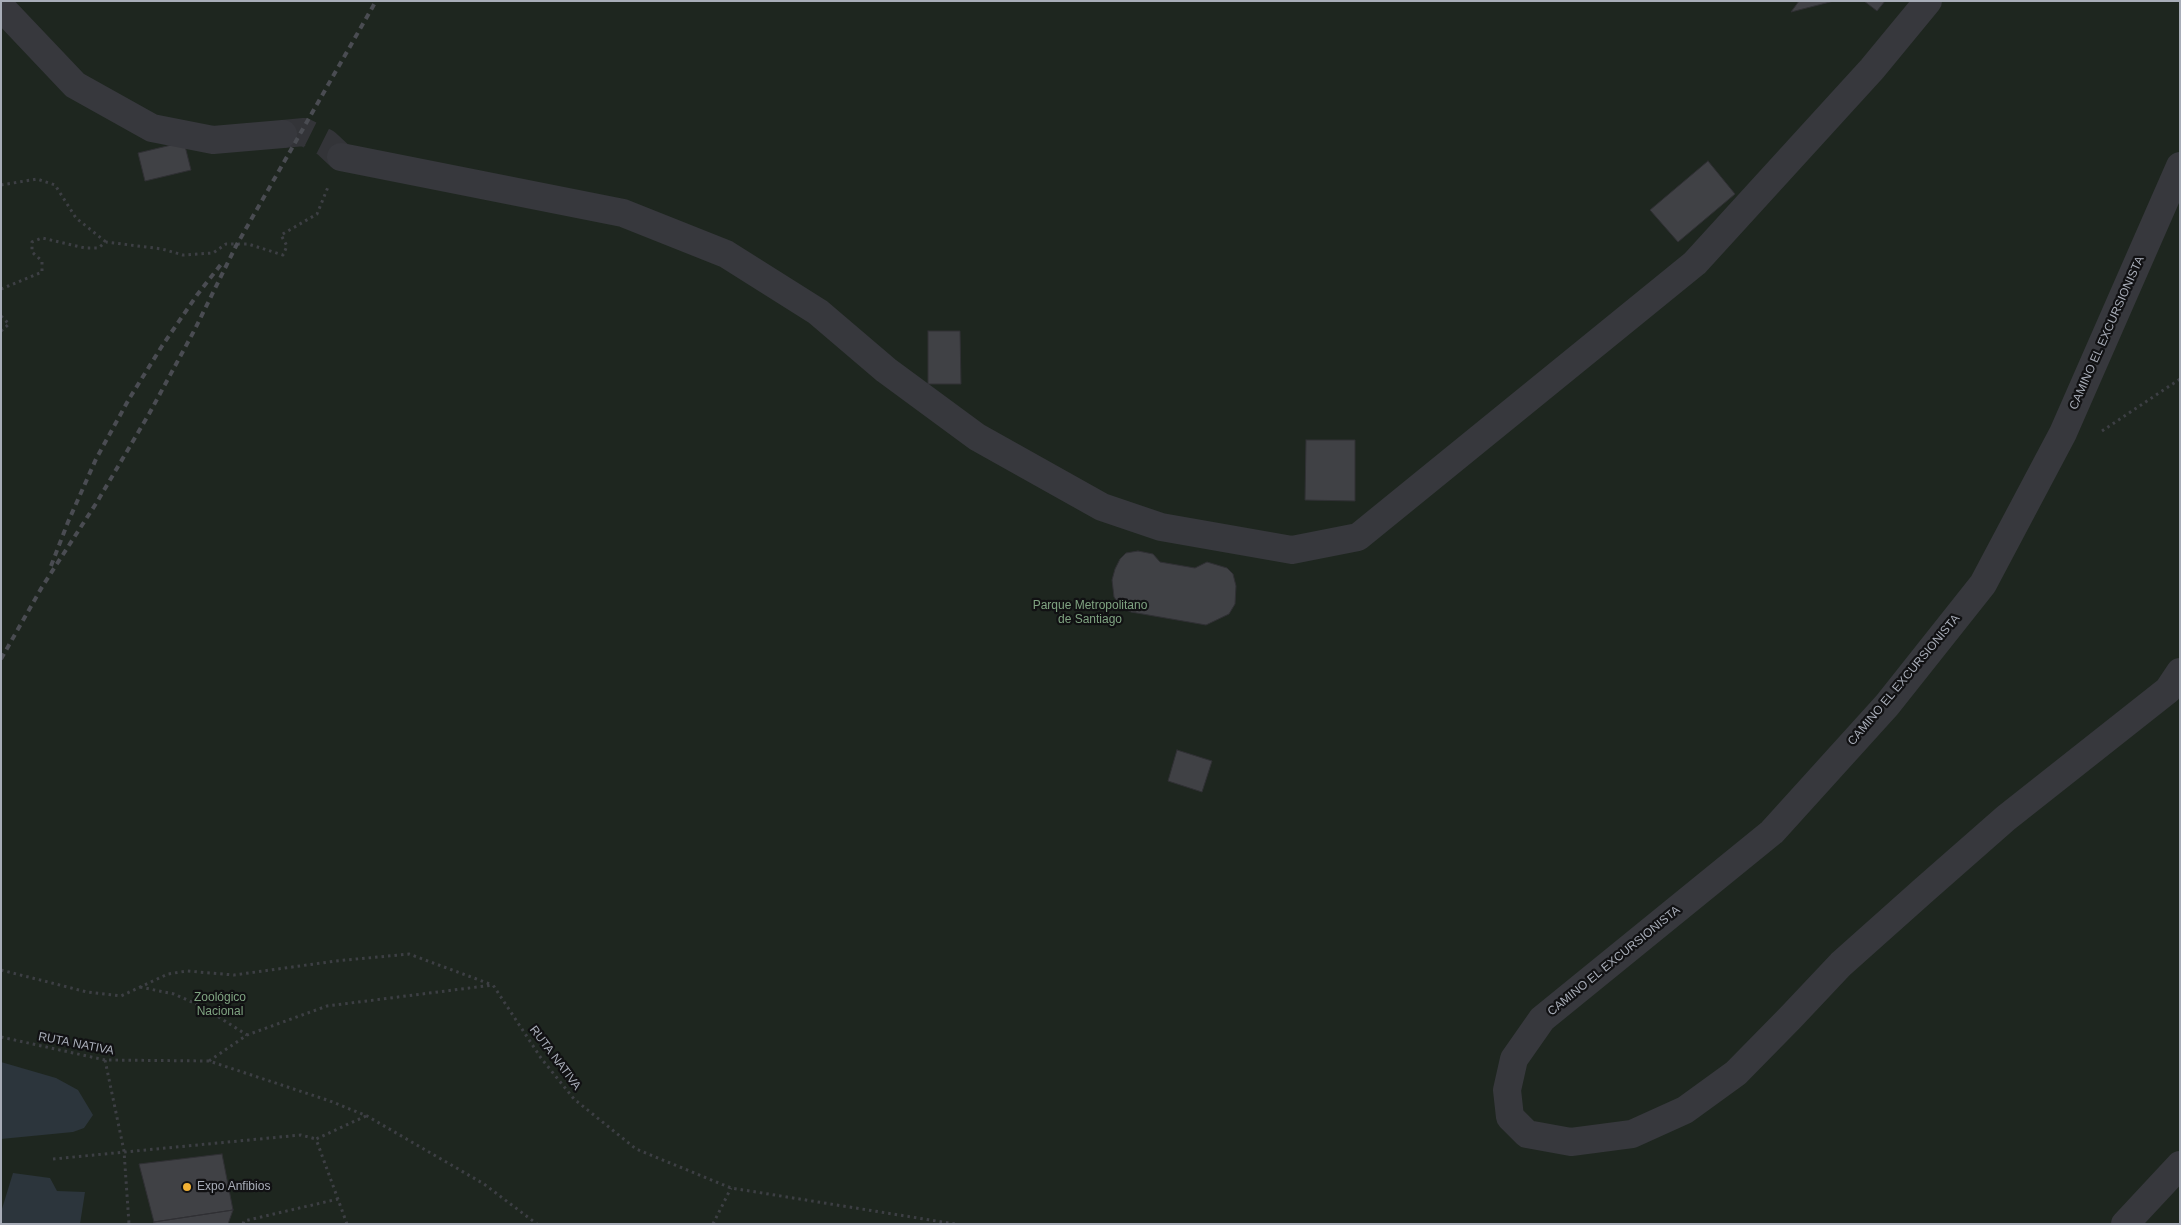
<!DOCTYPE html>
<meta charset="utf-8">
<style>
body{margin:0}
#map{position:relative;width:2181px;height:1225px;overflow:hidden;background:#161618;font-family:Helvetica,sans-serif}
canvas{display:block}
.frame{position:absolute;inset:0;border:2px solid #a8adb8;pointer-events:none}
</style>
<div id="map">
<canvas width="2181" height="1225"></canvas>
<div class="frame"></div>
</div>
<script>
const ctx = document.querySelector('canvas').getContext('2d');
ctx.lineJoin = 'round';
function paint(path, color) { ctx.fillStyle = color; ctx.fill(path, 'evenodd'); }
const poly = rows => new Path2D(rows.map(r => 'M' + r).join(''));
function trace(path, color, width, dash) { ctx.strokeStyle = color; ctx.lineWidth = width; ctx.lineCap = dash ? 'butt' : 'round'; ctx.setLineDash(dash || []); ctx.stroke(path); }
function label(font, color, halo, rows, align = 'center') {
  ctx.font = font + ' Helvetica,sans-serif'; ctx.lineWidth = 4.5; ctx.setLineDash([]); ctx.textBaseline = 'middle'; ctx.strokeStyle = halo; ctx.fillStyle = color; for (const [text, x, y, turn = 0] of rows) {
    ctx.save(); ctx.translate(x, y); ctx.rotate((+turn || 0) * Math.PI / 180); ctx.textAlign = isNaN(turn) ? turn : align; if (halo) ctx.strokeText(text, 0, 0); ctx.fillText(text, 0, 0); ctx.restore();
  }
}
paint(poly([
 [1,1,2180,1,2180,1224,1,1224]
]), '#1e261f');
paint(poly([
 [1,1062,56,1078,78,1090,93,1115,84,1128,73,1132,1,1139],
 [13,1173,50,1178,57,1191,85,1192,80,1224,1,1224,1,1212]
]), '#2c353c');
const building = poly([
 [1799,1,1834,1,1791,12,1799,1],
 [1864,1,1885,1,1877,11,1864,1],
 [184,142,191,170,145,181,138,153,184,142],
 [1708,161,1735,194,1678,242,1650,210,1708,161],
 [928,331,960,331,961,384,928,384,928,331],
 [1306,440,1355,440,1355,501,1305,500,1306,440],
 [1138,551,1153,554,1160,562,1195,568,1207,562,1227,568,1233,574,1236,586,1235,604,1229,614,1206,625,1131,612,1121,607,1114,597,1112,580,1115,569,1120,559,1126,553,1138,551],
 [1177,750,1212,761,1202,792,1168,781,1177,750],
 [222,1154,233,1210,154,1222,139,1164,222,1154],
 [233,1210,228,1224,153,1224,154,1222,233,1210]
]);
paint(building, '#404145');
trace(building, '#303034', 1);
trace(poly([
 [283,134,304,132,326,143,341,157]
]), '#333438', 28, [28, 14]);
trace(poly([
 [1,185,37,179,55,185,76,218,106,242],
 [1,289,42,272,42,261,32,252,32,242,42,238,85,248,98,248,106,242,162,249,183,255,213,253,226,244,248,244,283,255,287,246,281,235,317,214,328,187],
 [1,316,9,324,1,331],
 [2102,431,2180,379],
 [1,970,87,992,121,996,168,974,187,971,234,975,336,961,409,954,490,984],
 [140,987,174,994,203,1007,247,1035],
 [1,1037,105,1060,209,1061,330,1101,367,1116,484,1184,537,1224],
 [105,1060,124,1151,129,1224],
 [209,1061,247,1035,327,1006,493,985,541,1058,574,1099,636,1149,731,1188,955,1224],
 [53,1159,301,1135,316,1139],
 [243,1224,244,1221,338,1199],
 [347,1224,316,1139,366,1116],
 [713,1224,731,1188]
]), '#3d3f44', 3, [2.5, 4]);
trace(poly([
 [1,7,75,85,152,128,213,140,283,134],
 [341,157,623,213,726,254,818,312,886,370,977,437,1102,507,1161,527,1292,550,1358,537,1695,263,1872,69,1928,1],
 [2180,166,2063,433,1983,584,1887,705,1772,832,1542,1019,1514,1059,1507,1090,1510,1117,1527,1134,1571,1142,1632,1134,1685,1110,1736,1073,1791,1017,1841,964,1924,890,2006,818,2168,690,2180,672],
 [2125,1224,2180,1165]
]), '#37383d', 28);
trace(poly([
 [51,566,68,522,96,459,129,399,162,346,197,295,222,263],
 [1,659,42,587,97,502,149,414,194,331,236,246,376,1]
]), '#4a4c52', 4, [6, 5]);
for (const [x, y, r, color] of [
 [187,1187,5,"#f2b134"]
]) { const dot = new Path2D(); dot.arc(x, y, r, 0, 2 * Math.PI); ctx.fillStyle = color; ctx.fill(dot); trace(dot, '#111113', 2); }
label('12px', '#a8adb8', '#111113', [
 ["CAMINO EL EXCURSIONISTA",2107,333,-66],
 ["CAMINO EL EXCURSIONISTA",1904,680,-50],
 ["CAMINO EL EXCURSIONISTA",1614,961,-39],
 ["RUTA NATIVA",76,1044,11],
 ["RUTA NATIVA",555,1058,53]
]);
label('12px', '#7fa381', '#111113', [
 ["Parque Metropolitano",1090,606],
 ["de Santiago",1090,620],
 ["Zoológico",220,998],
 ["Nacional",220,1012]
]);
label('12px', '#a8adb8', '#111113', [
 ["Expo Anfibios",197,1187]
], 'left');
</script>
